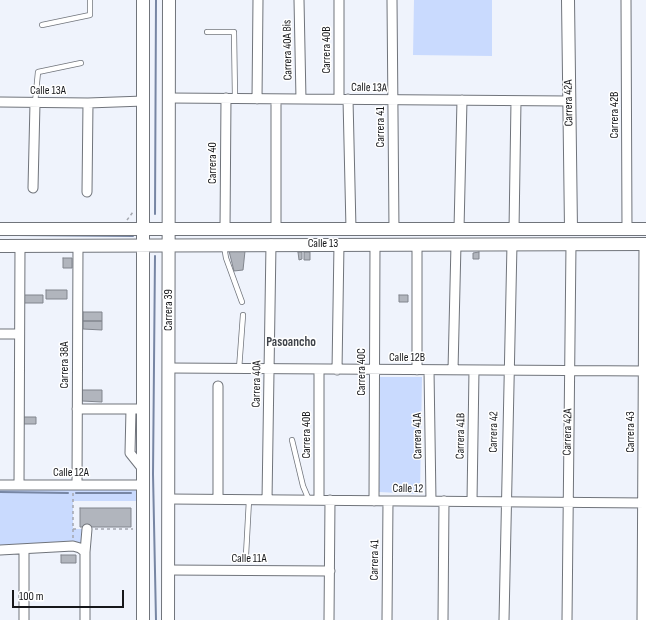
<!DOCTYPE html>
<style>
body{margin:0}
#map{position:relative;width:646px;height:620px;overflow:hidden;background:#eff3fc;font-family:"Sofia Sans Condensed",sans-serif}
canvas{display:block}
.scale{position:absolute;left:12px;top:590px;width:112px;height:18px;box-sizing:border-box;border:2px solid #16171a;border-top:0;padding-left:5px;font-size:12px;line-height:14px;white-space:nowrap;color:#16171a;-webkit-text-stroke:3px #fff;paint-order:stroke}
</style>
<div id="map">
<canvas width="646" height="620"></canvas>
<div class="scale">100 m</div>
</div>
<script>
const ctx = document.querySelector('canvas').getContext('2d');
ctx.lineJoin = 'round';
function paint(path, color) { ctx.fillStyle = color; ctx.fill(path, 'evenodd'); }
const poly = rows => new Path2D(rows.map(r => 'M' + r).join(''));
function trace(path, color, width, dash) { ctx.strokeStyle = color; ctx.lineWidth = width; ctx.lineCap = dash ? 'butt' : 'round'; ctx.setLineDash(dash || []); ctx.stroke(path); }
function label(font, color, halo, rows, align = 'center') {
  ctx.font = font + ' "Sofia Sans Condensed",sans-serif'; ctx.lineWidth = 3; ctx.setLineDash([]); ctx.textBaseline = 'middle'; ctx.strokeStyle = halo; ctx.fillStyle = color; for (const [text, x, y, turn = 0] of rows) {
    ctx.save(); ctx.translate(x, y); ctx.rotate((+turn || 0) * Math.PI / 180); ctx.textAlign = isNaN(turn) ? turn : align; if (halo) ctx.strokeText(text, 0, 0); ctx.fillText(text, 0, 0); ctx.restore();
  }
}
paint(poly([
 [414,0,492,0,492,56,413,55],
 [380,377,422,377,420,494,379,492],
 [0,485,142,485,142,501,73,501,73,529,87,529,80,548,0,550]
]), '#c9dafe');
trace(poly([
 [155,214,156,0],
 [17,235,133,236],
 [155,256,153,474,156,620],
 [0,492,68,493],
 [76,493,131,493]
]), '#7786a4', 2);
const building = poly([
 [229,251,245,251,243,270,234,271,229,251],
 [298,252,302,252,302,259,299,260,298,252],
 [304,252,310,252,310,260,304,260,304,252],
 [479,252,479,259,473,259,473,253,479,252],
 [63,258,72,258,72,268,63,268,63,258],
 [46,290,67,290,67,299,46,299,46,290],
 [23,295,43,295,43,303,23,303,23,295],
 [399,295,408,295,408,302,399,302,399,295],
 [83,312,102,312,102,321,83,321,83,312],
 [83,321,102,321,102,330,83,329,83,321],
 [82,390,102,390,102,402,82,401,82,390],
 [23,417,36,417,36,424,23,424,23,417],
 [80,508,131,508,131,527,80,527,80,508],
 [61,555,76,555,76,563,61,563,61,555]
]);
paint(building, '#b1b5bd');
trace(building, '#81858d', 1);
const lane = poly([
 [42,25,90,15,90,0],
 [207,32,234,32,235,98],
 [35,103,38,72,81,63],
 [224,246,226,258,242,302],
 [239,369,243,315],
 [292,440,303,486,309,500],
 [246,555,249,500]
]);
const street = poly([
 [299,0,301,99],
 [339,0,339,99],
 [392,0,394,229],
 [626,0,627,229],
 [169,98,568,101],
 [257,99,258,0],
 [276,99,276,229],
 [348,99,351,229],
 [0,102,88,103,144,101],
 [33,188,35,103],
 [87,192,88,103],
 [225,229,226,98],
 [459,229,462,100],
 [514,230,516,101],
 [417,244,417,370],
 [0,334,19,334],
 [169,368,646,371],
 [337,370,339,244],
 [429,370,431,501],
 [453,370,456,244],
 [218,386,218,499],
 [77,409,143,409],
 [131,409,130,453,142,468],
 [0,485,142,485],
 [19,485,20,246],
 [77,485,78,246],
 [169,499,646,503],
 [267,500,271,244],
 [319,500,319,370],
 [374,501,375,244],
 [472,501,474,370],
 [0,550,73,546,80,548,85,552],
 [168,570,330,571],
 [24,620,24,549],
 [85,620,85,552,87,529],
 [329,620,330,500],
 [387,620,388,501],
 [443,620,444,501],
 [504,620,512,244],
 [567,620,571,244],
 [642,620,644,244]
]);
const secondary = poly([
 [568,0,571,229],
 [0,229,646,229],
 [0,246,646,244],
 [143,620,143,0],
 [168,620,169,0]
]);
trace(lane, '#70747b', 6);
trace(street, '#70747b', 11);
trace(secondary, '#70747b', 14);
trace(poly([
 [127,220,133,212],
 [73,529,79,529],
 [95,529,133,529],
 [73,538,73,492]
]), '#a4a7ae', 1.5, [3, 3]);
trace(lane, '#fff', 4.5);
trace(street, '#fff', 9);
trace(secondary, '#fff', 12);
label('12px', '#16171a', '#fff', [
 ["Carrera 40A Bis",288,50,-91],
 ["Carrera 40B",327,50,-90],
 ["Calle 13A",369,88,1],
 ["Calle 13A",48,91],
 ["Carrera 42A",569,103,-91],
 ["Carrera 42B",615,115,-90],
 ["Carrera 41",381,127,-90],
 ["Carrera 40",213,163,-90],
 ["Calle 13",323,244],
 ["Carrera 39",169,310,-90],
 ["Calle 12B",407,358],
 ["Carrera 38A",65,365,-90],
 ["Carrera 40C",362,372,-90],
 ["Carrera 40A",257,384,-89],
 ["Carrera 42",494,432,-89],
 ["Carrera 42A",568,432,-89],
 ["Carrera 43",631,432,-90],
 ["Carrera 40B",307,435,-90],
 ["Carrera 41A",418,436,-91],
 ["Carrera 41B",461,436,-89],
 ["Calle 12A",71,473],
 ["Calle 12",408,489,1],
 ["Calle 11A",249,559],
 ["Carrera 41",375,560,-89]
]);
label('bold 13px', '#3f434a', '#fff', [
 ["Pasoancho",291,343]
]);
</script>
